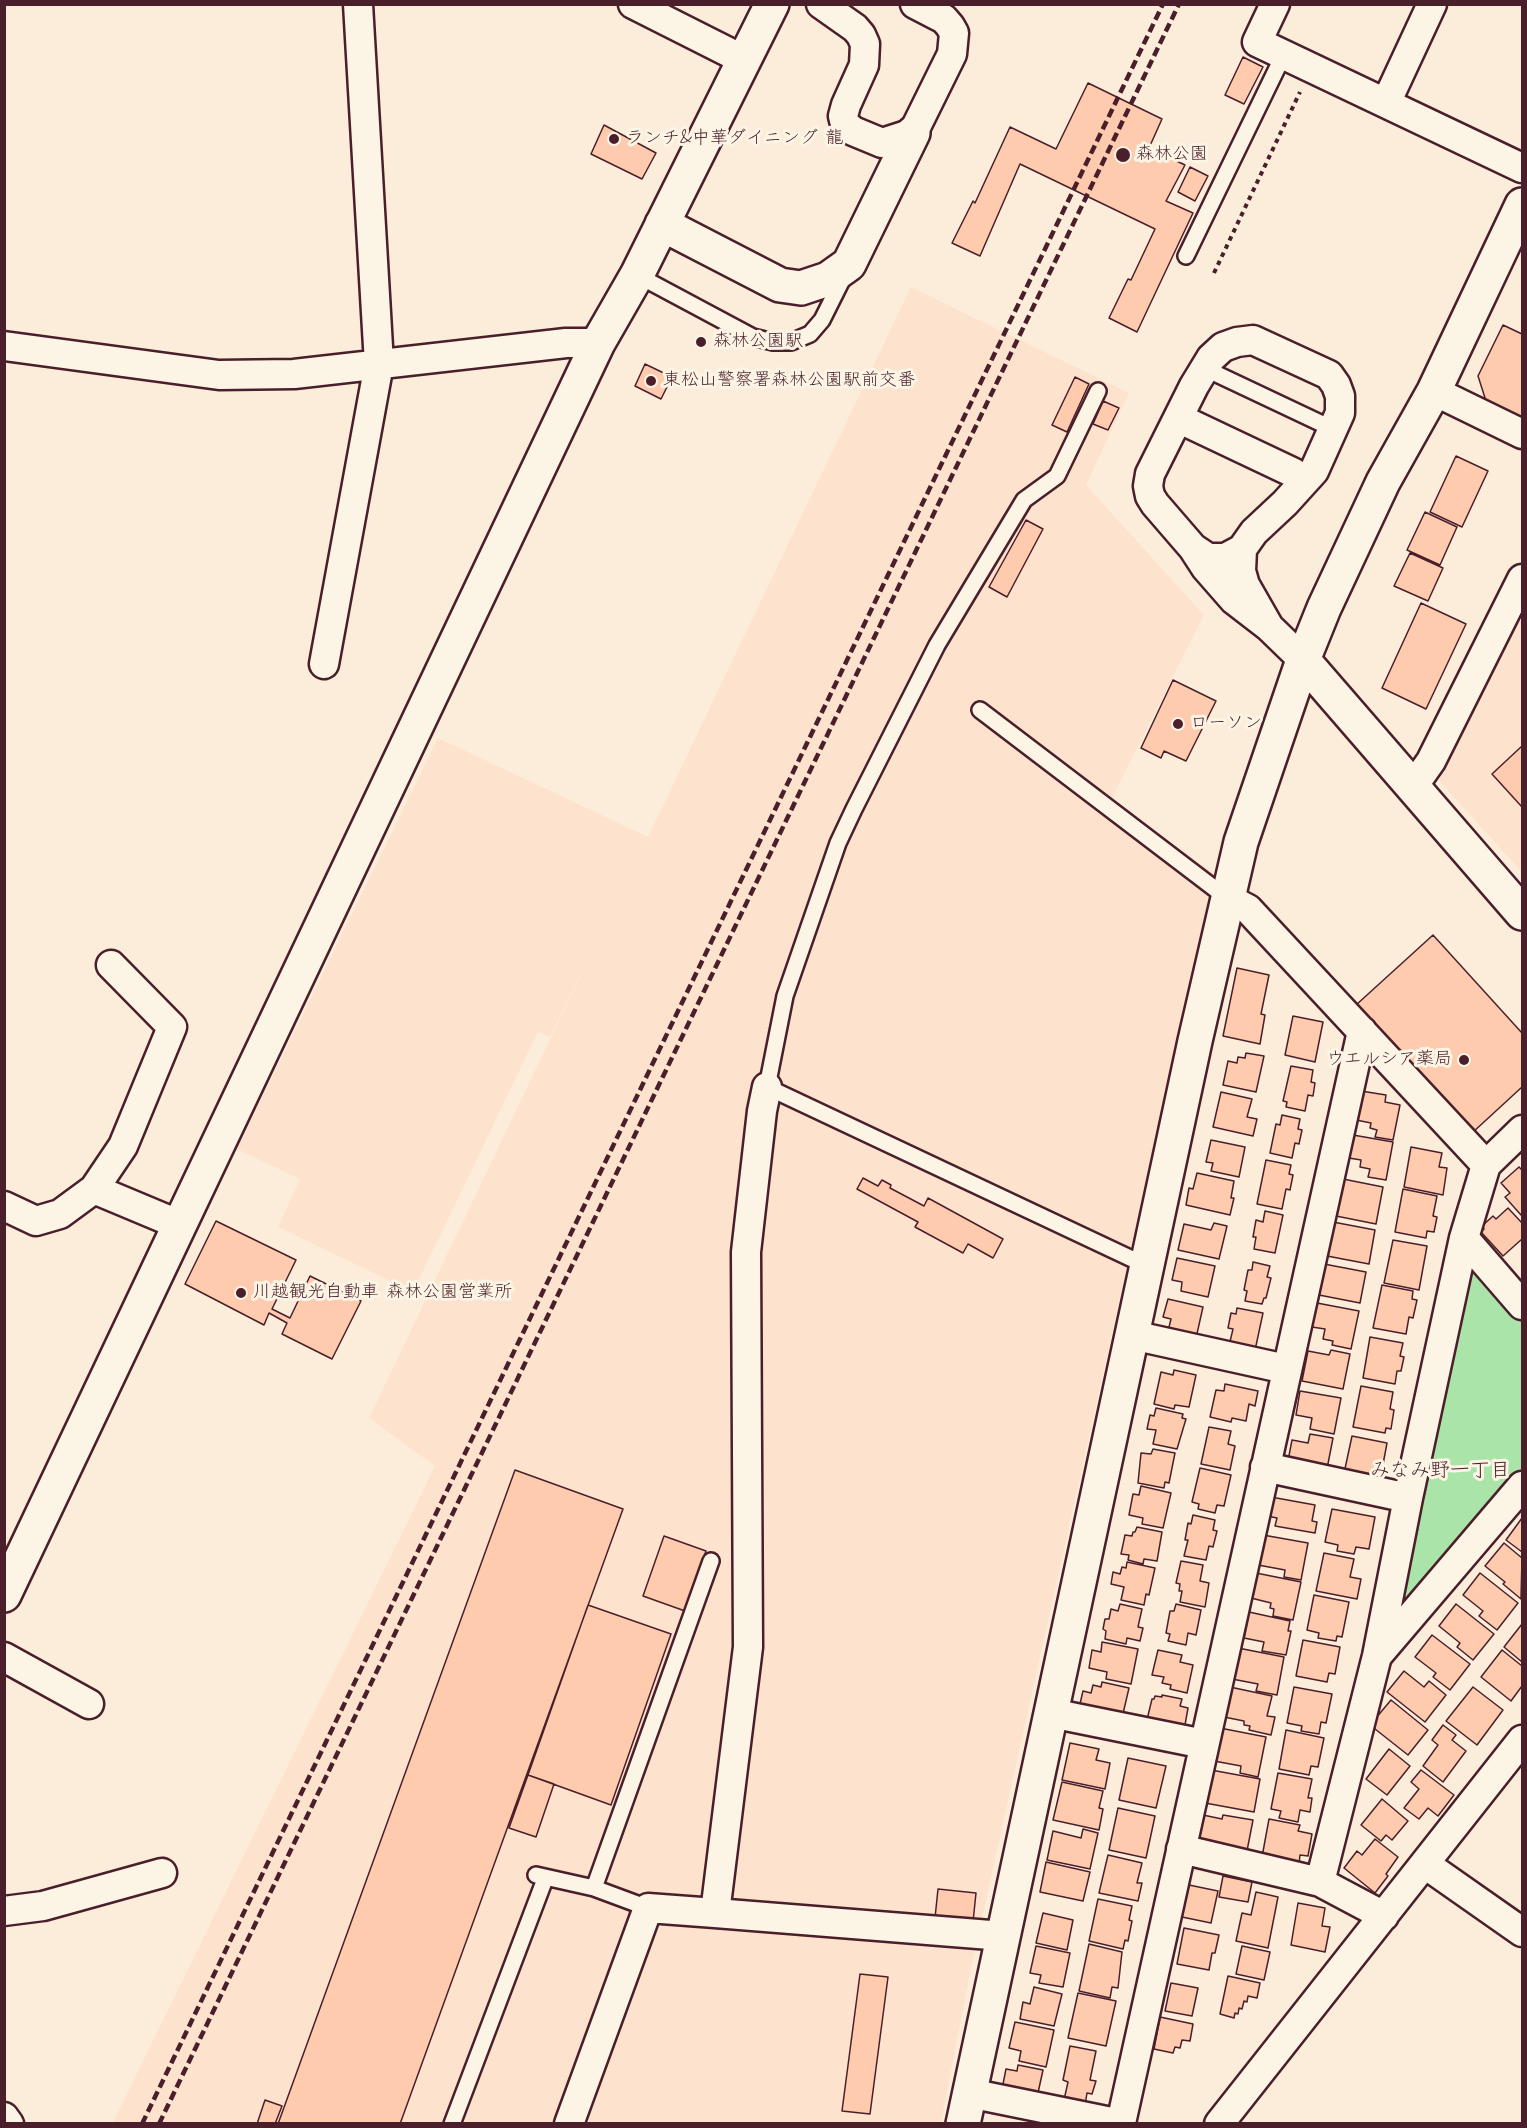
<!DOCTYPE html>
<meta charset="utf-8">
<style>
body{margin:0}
#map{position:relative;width:1527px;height:2128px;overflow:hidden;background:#fcedda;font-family:"Architects Daughter",sans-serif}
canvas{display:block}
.frame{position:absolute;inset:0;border:6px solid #4a1f2b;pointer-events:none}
</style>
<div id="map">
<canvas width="1527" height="2128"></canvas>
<div class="frame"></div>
</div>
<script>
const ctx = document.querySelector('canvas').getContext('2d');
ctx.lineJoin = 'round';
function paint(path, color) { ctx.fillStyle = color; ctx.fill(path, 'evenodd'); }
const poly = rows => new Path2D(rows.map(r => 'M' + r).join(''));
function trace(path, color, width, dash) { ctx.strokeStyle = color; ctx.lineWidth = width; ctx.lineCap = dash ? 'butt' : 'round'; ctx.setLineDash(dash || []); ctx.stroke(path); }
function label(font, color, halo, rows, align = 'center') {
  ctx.font = font + ' "Architects Daughter","Klee One",sans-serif'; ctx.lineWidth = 6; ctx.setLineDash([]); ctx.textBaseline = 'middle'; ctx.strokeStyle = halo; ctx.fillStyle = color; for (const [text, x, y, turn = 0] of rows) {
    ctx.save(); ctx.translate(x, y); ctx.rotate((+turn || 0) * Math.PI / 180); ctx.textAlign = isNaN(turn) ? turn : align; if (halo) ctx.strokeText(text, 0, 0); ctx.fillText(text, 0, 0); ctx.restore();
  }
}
paint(poly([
 [911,287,1129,393,1086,485,1204,615,1112,798,1214,874,972,1963,941,2123,112,2124,435,1466,369,1418,598,939,550,1037,538,1032,413,1292,278,1227,300,1179,237,1149,438,738,648,837],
 [1511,621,1522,621,1522,872,1440,782,1439,773]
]), '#fde3cd');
paint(poly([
 [1483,1271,1522,1315,1522,1471,1410,1614,1394,1607,1465,1276]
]), '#abe4a8');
const building = poly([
 [1243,57,1263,67,1244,104,1225,95,1243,57],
 [1088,83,1162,119,1149,148,1185,165,1166,201,1193,213,1137,332,1109,318,1128,279,1131,280,1155,229,1020,164,980,256,952,243,973,201,975,203,1010,127,1056,149,1088,83],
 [604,125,656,153,642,179,591,154,604,125],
 [1190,167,1208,176,1195,201,1178,192,1190,167],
 [1503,325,1522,334,1522,419,1486,401,1478,376,1503,325],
 [645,364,672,377,661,399,635,386,645,364],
 [1075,377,1089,384,1067,432,1052,425,1075,377],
 [1103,401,1119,408,1108,430,1093,424,1103,401],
 [1456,456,1488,471,1462,527,1430,512,1456,456],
 [1425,512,1457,527,1440,565,1407,550,1425,512],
 [1026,520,1043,529,1007,597,989,587,1026,520],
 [1410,553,1443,568,1428,601,1394,586,1410,553],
 [1421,603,1466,624,1426,709,1382,688,1421,603],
 [1173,680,1216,701,1186,761,1164,751,1161,758,1141,748,1173,680],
 [1522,746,1522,807,1492,774,1522,746],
 [1433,935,1522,1033,1522,1087,1472,1133,1356,1005,1433,935],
 [1237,968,1269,975,1261,1014,1265,1015,1260,1044,1223,1036,1237,968],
 [1293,1016,1323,1022,1315,1062,1285,1055,1293,1016],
 [1246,1053,1264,1056,1256,1092,1223,1085,1228,1061,1237,1063,1238,1057,1245,1058,1246,1053],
 [1291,1066,1313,1070,1311,1082,1315,1083,1313,1096,1308,1095,1305,1111,1286,1107,1287,1102,1283,1101,1291,1066],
 [1361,1091,1386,1095,1385,1102,1400,1105,1393,1140,1375,1137,1377,1130,1370,1128,1371,1123,1356,1120,1361,1091],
 [1221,1092,1252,1099,1247,1117,1257,1119,1253,1136,1213,1127,1221,1092],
 [1282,1115,1300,1119,1298,1129,1302,1130,1299,1144,1295,1143,1292,1158,1270,1153,1276,1124,1280,1125,1282,1115],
 [1353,1135,1393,1142,1386,1180,1368,1177,1370,1169,1360,1167,1361,1160,1349,1158,1353,1135],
 [1211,1140,1245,1147,1239,1177,1211,1171,1213,1163,1206,1162,1211,1140],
 [1411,1147,1442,1153,1439,1167,1447,1168,1443,1195,1404,1187,1411,1147],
 [1266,1160,1291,1165,1289,1174,1293,1175,1290,1190,1286,1189,1282,1209,1257,1204,1266,1160],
 [1519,1167,1522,1170,1522,1213,1521,1215,1505,1197,1510,1193,1501,1183,1519,1167],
 [1197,1173,1234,1181,1231,1198,1234,1198,1230,1215,1186,1205,1189,1188,1193,1189,1197,1173],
 [863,1178,878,1186,882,1180,891,1185,890,1188,924,1206,928,1198,1003,1239,993,1258,968,1244,963,1253,915,1227,918,1222,857,1189,863,1178],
 [1343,1179,1383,1187,1376,1224,1336,1216,1343,1179],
 [1403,1189,1437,1196,1433,1216,1437,1217,1434,1232,1427,1231,1426,1238,1395,1232,1403,1189],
 [1508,1208,1522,1223,1522,1239,1503,1256,1481,1232,1484,1229,1482,1226,1493,1216,1496,1219,1508,1208],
 [1265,1211,1283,1215,1275,1253,1254,1249,1256,1237,1253,1237,1256,1220,1263,1222,1265,1211],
 [216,1221,296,1260,272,1309,290,1318,310,1276,361,1301,332,1359,282,1334,287,1323,269,1313,264,1325,185,1284,216,1221],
 [1333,1222,1375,1230,1369,1264,1327,1256,1333,1222],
 [1214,1223,1227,1226,1219,1259,1178,1250,1184,1224,1211,1230,1214,1223],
 [1393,1240,1427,1246,1419,1290,1384,1283,1393,1240],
 [1177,1258,1215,1266,1208,1297,1181,1291,1182,1282,1172,1280,1177,1258],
 [1253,1262,1270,1266,1267,1277,1271,1278,1266,1298,1264,1298,1262,1304,1245,1301,1247,1291,1244,1290,1248,1270,1252,1270,1253,1262],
 [1324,1264,1366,1272,1360,1303,1319,1295,1324,1264],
 [1382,1285,1413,1291,1412,1299,1417,1300,1413,1318,1409,1317,1406,1334,1373,1328,1382,1285],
 [1168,1299,1203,1307,1196,1338,1167,1335,1171,1319,1163,1317,1168,1299],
 [1317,1303,1359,1311,1351,1349,1332,1345,1333,1341,1323,1339,1325,1329,1312,1327,1317,1303],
 [1237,1308,1263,1313,1254,1355,1228,1350,1233,1329,1228,1328,1231,1313,1236,1314,1237,1308],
 [1370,1337,1403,1343,1400,1356,1404,1357,1401,1371,1397,1371,1395,1384,1363,1378,1370,1337],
 [1331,1350,1350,1354,1343,1389,1302,1381,1308,1351,1329,1355,1331,1350],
 [1174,1370,1196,1375,1189,1407,1175,1405,1174,1409,1154,1404,1161,1372,1173,1375,1174,1370],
 [1225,1384,1258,1391,1255,1406,1249,1404,1246,1421,1232,1418,1231,1422,1210,1417,1216,1390,1224,1391,1225,1384],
 [1361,1386,1393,1392,1390,1409,1394,1410,1391,1429,1386,1428,1385,1433,1353,1427,1361,1386],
 [1300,1391,1341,1398,1334,1434,1310,1429,1312,1418,1296,1415,1300,1391],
 [1156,1408,1183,1414,1182,1418,1186,1419,1177,1449,1153,1444,1156,1430,1147,1429,1150,1415,1154,1416,1156,1408],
 [1209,1427,1231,1431,1228,1444,1235,1446,1230,1470,1201,1464,1209,1427],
 [1310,1434,1333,1438,1326,1474,1287,1466,1292,1440,1308,1443,1310,1434],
 [1352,1436,1387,1443,1379,1486,1343,1478,1352,1436],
 [1153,1449,1175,1453,1169,1483,1165,1482,1164,1488,1138,1483,1141,1453,1151,1454,1153,1449],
 [1200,1468,1231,1475,1224,1506,1217,1505,1215,1513,1198,1509,1199,1504,1192,1502,1200,1468],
 [515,1470,623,1509,400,2124,278,2124,515,1470],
 [1141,1486,1171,1493,1163,1528,1142,1524,1143,1518,1129,1515,1133,1494,1139,1495,1141,1486],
 [1271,1497,1315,1505,1312,1521,1317,1522,1315,1533,1275,1526,1277,1518,1267,1516,1271,1497],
 [1332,1509,1375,1517,1369,1549,1356,1547,1354,1554,1337,1551,1338,1545,1325,1542,1332,1509],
 [1193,1515,1215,1520,1213,1530,1217,1531,1213,1547,1209,1546,1206,1560,1184,1556,1188,1540,1185,1540,1188,1523,1191,1524,1193,1515],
 [1522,1518,1522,1552,1506,1540,1522,1518],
 [1137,1527,1162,1532,1157,1561,1144,1559,1143,1564,1128,1560,1129,1555,1121,1554,1125,1535,1132,1536,1133,1532,1135,1532,1137,1527],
 [1263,1535,1308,1543,1301,1580,1284,1577,1285,1570,1258,1565,1263,1535],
 [664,1536,706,1551,685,1611,643,1596,664,1536],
 [1504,1543,1522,1558,1521,1599,1503,1584,1505,1582,1485,1566,1504,1543],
 [1324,1553,1354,1559,1350,1577,1361,1579,1357,1599,1316,1591,1324,1553],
 [1181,1561,1203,1565,1200,1581,1209,1583,1205,1607,1180,1602,1182,1591,1179,1591,1180,1584,1176,1583,1181,1561],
 [1127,1562,1155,1568,1149,1595,1146,1594,1144,1605,1121,1600,1124,1587,1111,1584,1113,1572,1120,1574,1122,1567,1126,1568,1127,1562],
 [1256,1573,1301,1582,1293,1620,1273,1616,1274,1609,1270,1608,1271,1603,1251,1598,1256,1573],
 [1480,1573,1518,1603,1497,1630,1479,1616,1483,1611,1463,1595,1480,1573],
 [1314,1595,1349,1602,1342,1637,1337,1636,1336,1641,1318,1638,1319,1633,1307,1630,1314,1595],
 [1120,1604,1142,1609,1138,1627,1143,1628,1140,1641,1127,1638,1126,1644,1105,1639,1106,1631,1103,1629,1105,1619,1109,1619,1111,1609,1118,1611,1120,1604],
 [1176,1604,1201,1610,1196,1635,1188,1633,1186,1645,1168,1641,1170,1634,1166,1633,1170,1611,1174,1611,1176,1604],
 [1456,1604,1494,1634,1473,1660,1457,1647,1460,1643,1439,1626,1456,1604],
 [588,1605,671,1634,611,1805,528,1775,588,1605],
 [1249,1612,1290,1621,1288,1631,1291,1631,1286,1655,1262,1651,1264,1642,1244,1638,1249,1612],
 [1522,1624,1522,1662,1504,1647,1522,1624],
 [1432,1635,1470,1664,1450,1690,1433,1677,1436,1673,1415,1657,1432,1635],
 [1303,1640,1340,1647,1335,1674,1329,1673,1327,1682,1296,1676,1303,1640],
 [1102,1642,1138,1649,1131,1684,1106,1679,1107,1672,1089,1668,1092,1650,1101,1652,1102,1642],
 [1238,1648,1284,1657,1277,1695,1256,1691,1258,1684,1232,1679,1238,1648],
 [1158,1650,1182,1655,1180,1662,1193,1665,1187,1693,1170,1689,1171,1685,1162,1683,1164,1677,1152,1675,1158,1650],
 [1502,1650,1522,1666,1522,1686,1511,1701,1481,1677,1502,1650],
 [1404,1671,1424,1687,1429,1681,1446,1695,1425,1722,1387,1692,1404,1671],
 [1102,1682,1129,1688,1122,1718,1079,1708,1083,1691,1091,1693,1093,1685,1101,1687,1102,1682],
 [1230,1687,1272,1696,1267,1716,1275,1717,1271,1735,1249,1730,1250,1726,1244,1725,1244,1721,1224,1717,1230,1687],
 [1294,1687,1332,1694,1326,1723,1321,1722,1319,1734,1301,1731,1302,1726,1287,1723,1294,1687],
 [1473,1687,1503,1710,1477,1745,1446,1721,1473,1687],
 [1162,1695,1182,1699,1180,1706,1188,1708,1185,1725,1176,1723,1174,1734,1145,1728,1152,1699,1154,1699,1155,1696,1162,1697,1162,1695],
 [1391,1700,1428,1730,1408,1755,1370,1725,1391,1700],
 [1443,1725,1456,1735,1452,1740,1466,1751,1443,1782,1423,1766,1438,1745,1432,1740,1443,1725],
 [1220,1728,1266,1737,1258,1777,1240,1773,1241,1766,1214,1761,1220,1728],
 [1286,1730,1324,1738,1318,1767,1311,1766,1309,1775,1279,1769,1286,1730],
 [1070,1743,1099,1749,1096,1760,1110,1763,1105,1789,1062,1780,1070,1743],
 [1389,1749,1410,1766,1387,1795,1366,1779,1389,1749],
 [1128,1758,1166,1766,1156,1808,1119,1800,1128,1758],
 [1211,1770,1260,1779,1254,1812,1205,1803,1211,1770],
 [1421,1770,1454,1795,1438,1816,1428,1808,1419,1819,1404,1808,1419,1789,1411,1782,1421,1770],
 [1278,1773,1312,1779,1308,1798,1312,1798,1310,1812,1300,1810,1298,1822,1279,1818,1281,1811,1271,1809,1278,1773],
 [528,1775,554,1784,536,1837,509,1828,528,1775],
 [1062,1782,1103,1791,1099,1808,1103,1809,1099,1830,1053,1820,1062,1782],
 [1382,1799,1408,1821,1392,1840,1386,1835,1381,1841,1361,1825,1382,1799],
 [1118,1808,1155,1816,1146,1858,1109,1850,1118,1808],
 [1203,1815,1222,1819,1223,1815,1253,1820,1246,1856,1196,1847,1203,1815],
 [1269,1819,1300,1825,1298,1831,1312,1834,1308,1856,1300,1855,1299,1864,1262,1857,1269,1819],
 [1083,1829,1098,1833,1090,1869,1047,1860,1053,1831,1081,1838,1083,1829],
 [1375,1839,1398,1857,1386,1874,1388,1876,1375,1893,1344,1868,1357,1851,1362,1855,1375,1839],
 [1108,1855,1142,1863,1137,1883,1142,1883,1138,1901,1099,1893,1108,1855],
 [1046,1862,1090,1872,1083,1901,1040,1892,1046,1862],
 [1223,1876,1252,1882,1248,1902,1219,1897,1223,1876],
 [1189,1885,1218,1891,1211,1923,1182,1917,1189,1885],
 [938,1889,976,1893,973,1922,935,1918,938,1889],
 [1256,1892,1278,1897,1268,1948,1236,1941,1242,1913,1251,1915,1256,1892],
 [1098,1899,1132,1906,1129,1920,1132,1921,1128,1941,1125,1940,1123,1949,1089,1941,1098,1899],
 [1298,1903,1325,1908,1322,1926,1330,1927,1325,1952,1291,1945,1298,1903],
 [1043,1913,1073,1920,1067,1950,1036,1943,1043,1913],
 [1184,1928,1219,1935,1215,1953,1212,1953,1209,1970,1177,1964,1184,1928],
 [1089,1944,1122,1952,1118,1988,1112,1987,1110,1998,1079,1991,1089,1944],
 [1036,1946,1070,1953,1063,1987,1039,1983,1041,1975,1030,1973,1036,1946],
 [1242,1946,1270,1952,1264,1980,1236,1974,1242,1946],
 [860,1974,888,1977,870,2114,842,2111,860,1974],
 [1228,1976,1260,1983,1257,1998,1248,1996,1247,2002,1244,2001,1242,2009,1239,2008,1238,2014,1235,2013,1234,2018,1220,2014,1228,1976],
 [1171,1983,1198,1988,1192,2016,1165,2011,1171,1983],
 [1034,1987,1062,1994,1054,2026,1020,2019,1023,2002,1030,2004,1034,1987],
 [1078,1993,1116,2001,1106,2046,1068,2038,1078,1993],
 [1160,2017,1193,2024,1190,2041,1182,2040,1180,2048,1175,2047,1173,2053,1154,2049,1160,2017],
 [1015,2022,1054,2030,1046,2067,1019,2061,1021,2051,1009,2048,1015,2022],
 [1070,2046,1096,2051,1090,2080,1096,2081,1092,2094,1087,2093,1085,2105,1064,2100,1068,2082,1063,2080,1070,2046],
 [1018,2065,1043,2070,1036,2102,1001,2094,1006,2069,1017,2071,1018,2065],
 [265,2100,282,2106,275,2124,257,2124,265,2100]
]);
paint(building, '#fecbae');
trace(building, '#4a1f2b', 1.5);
const service = poly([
 [1186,256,1284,54],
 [637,275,753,337,773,342,791,342,810,334,822,320,843,278],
 [1204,368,1333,429],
 [1098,391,1057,476,1024,500,937,645,854,809,838,843,785,996,767,1087,1147,1266],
 [980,710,1227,898],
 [536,1875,594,1888,648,1908],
 [594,1888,711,1561],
 [452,2124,545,1879]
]);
const minor = poly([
 [633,4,744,60],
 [821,4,855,28,861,35,865,44,864,65,846,105,843,116,845,124,853,131,882,143,913,133,952,54,954,33,950,26,944,19,915,4],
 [1275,4,1257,42,1522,168],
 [1386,103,1432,4],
 [4,346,219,375,294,374,566,343,598,343],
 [1434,391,1522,434],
 [1178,418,1294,473,1298,480,1298,488],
 [1193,548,1206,568,1234,600,1269,627,1303,660],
 [1242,549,1225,558,1208,558,1193,548,1155,504,1150,496,1148,486,1150,474,1194,386,1211,358,1223,347,1237,342,1253,340,1329,375,1336,385,1340,396,1340,413,1314,471,1285,503,1254,532,1242,549,1241,571,1245,585,1269,627],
 [324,664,379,364,358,4],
 [1412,788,1431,761,1522,579],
 [1227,898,1248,909,1486,1165],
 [767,1087,762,1111,746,1252,748,1647,715,1913,1003,1936],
 [94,1189,123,1146,172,1027,111,965],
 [4,1206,36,1221,60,1214,94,1189,180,1225],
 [1464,1238,1522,1305],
 [1132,1335,1286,1369],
 [1265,1467,1408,1498],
 [1378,1655,1522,1486],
 [4,1657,89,1704],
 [1051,1713,1204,1744],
 [1181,1849,1320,1882,1384,1916],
 [1425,1864,1522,1932],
 [1320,1882,1377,1656,1408,1498,1464,1238,1486,1165,1522,1130],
 [4,1911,43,1906,162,1873],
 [969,2093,1121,2124],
 [4,2117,9,2124],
 [1121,2123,1362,1031],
 [569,2124,648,1908,715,1913],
 [1219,2124,1522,1740]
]);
const tertiary = poly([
 [662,224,780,285,801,288,828,279,849,264,913,133],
 [1303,660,1522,913],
 [4,1595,598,343,637,275,772,4],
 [963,2124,1195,1041,1241,842,1303,660,1324,608,1383,482,1434,391,1522,205]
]);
trace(service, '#4a1f2b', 20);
trace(minor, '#4a1f2b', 33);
trace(tertiary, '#4a1f2b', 38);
trace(poly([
 [1214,273,1300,92]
]), '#4a1f2b', 4, [4.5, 4.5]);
trace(service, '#fcf5e5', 15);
trace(minor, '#fcf5e5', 28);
trace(tertiary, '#fcf5e5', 33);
trace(poly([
 [142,2124,1163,4],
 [159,2124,1179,4]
]), '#4a1f2b', 4.5, [9, 4.5]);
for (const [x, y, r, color] of [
 [614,139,6,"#4a1f2b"],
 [1123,155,8,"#4a1f2b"],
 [701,342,6,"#4a1f2b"],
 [651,381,6,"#4a1f2b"],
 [1178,724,6,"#4a1f2b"],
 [1464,1060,6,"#4a1f2b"],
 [241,1293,6,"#4a1f2b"]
]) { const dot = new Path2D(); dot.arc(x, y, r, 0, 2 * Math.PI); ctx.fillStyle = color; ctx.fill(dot); trace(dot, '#fcf5e5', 2); }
label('18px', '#4a1f2b', '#fcf5e5', [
 ["ランチ&中華ダイニング 龍",626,139],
 ["森林公園",1136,155],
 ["森林公園駅",713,342],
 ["東松山警察署森林公園駅前交番",663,381],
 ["ローソン",1190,724],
 ["ウエルシア薬局",1452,1060,"right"],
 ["川越観光自動車 森林公園営業所",253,1293]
], 'left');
label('20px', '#4a1f2b', '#fcf5e5', [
 ["みなみ野一丁目",1440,1472]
]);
</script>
